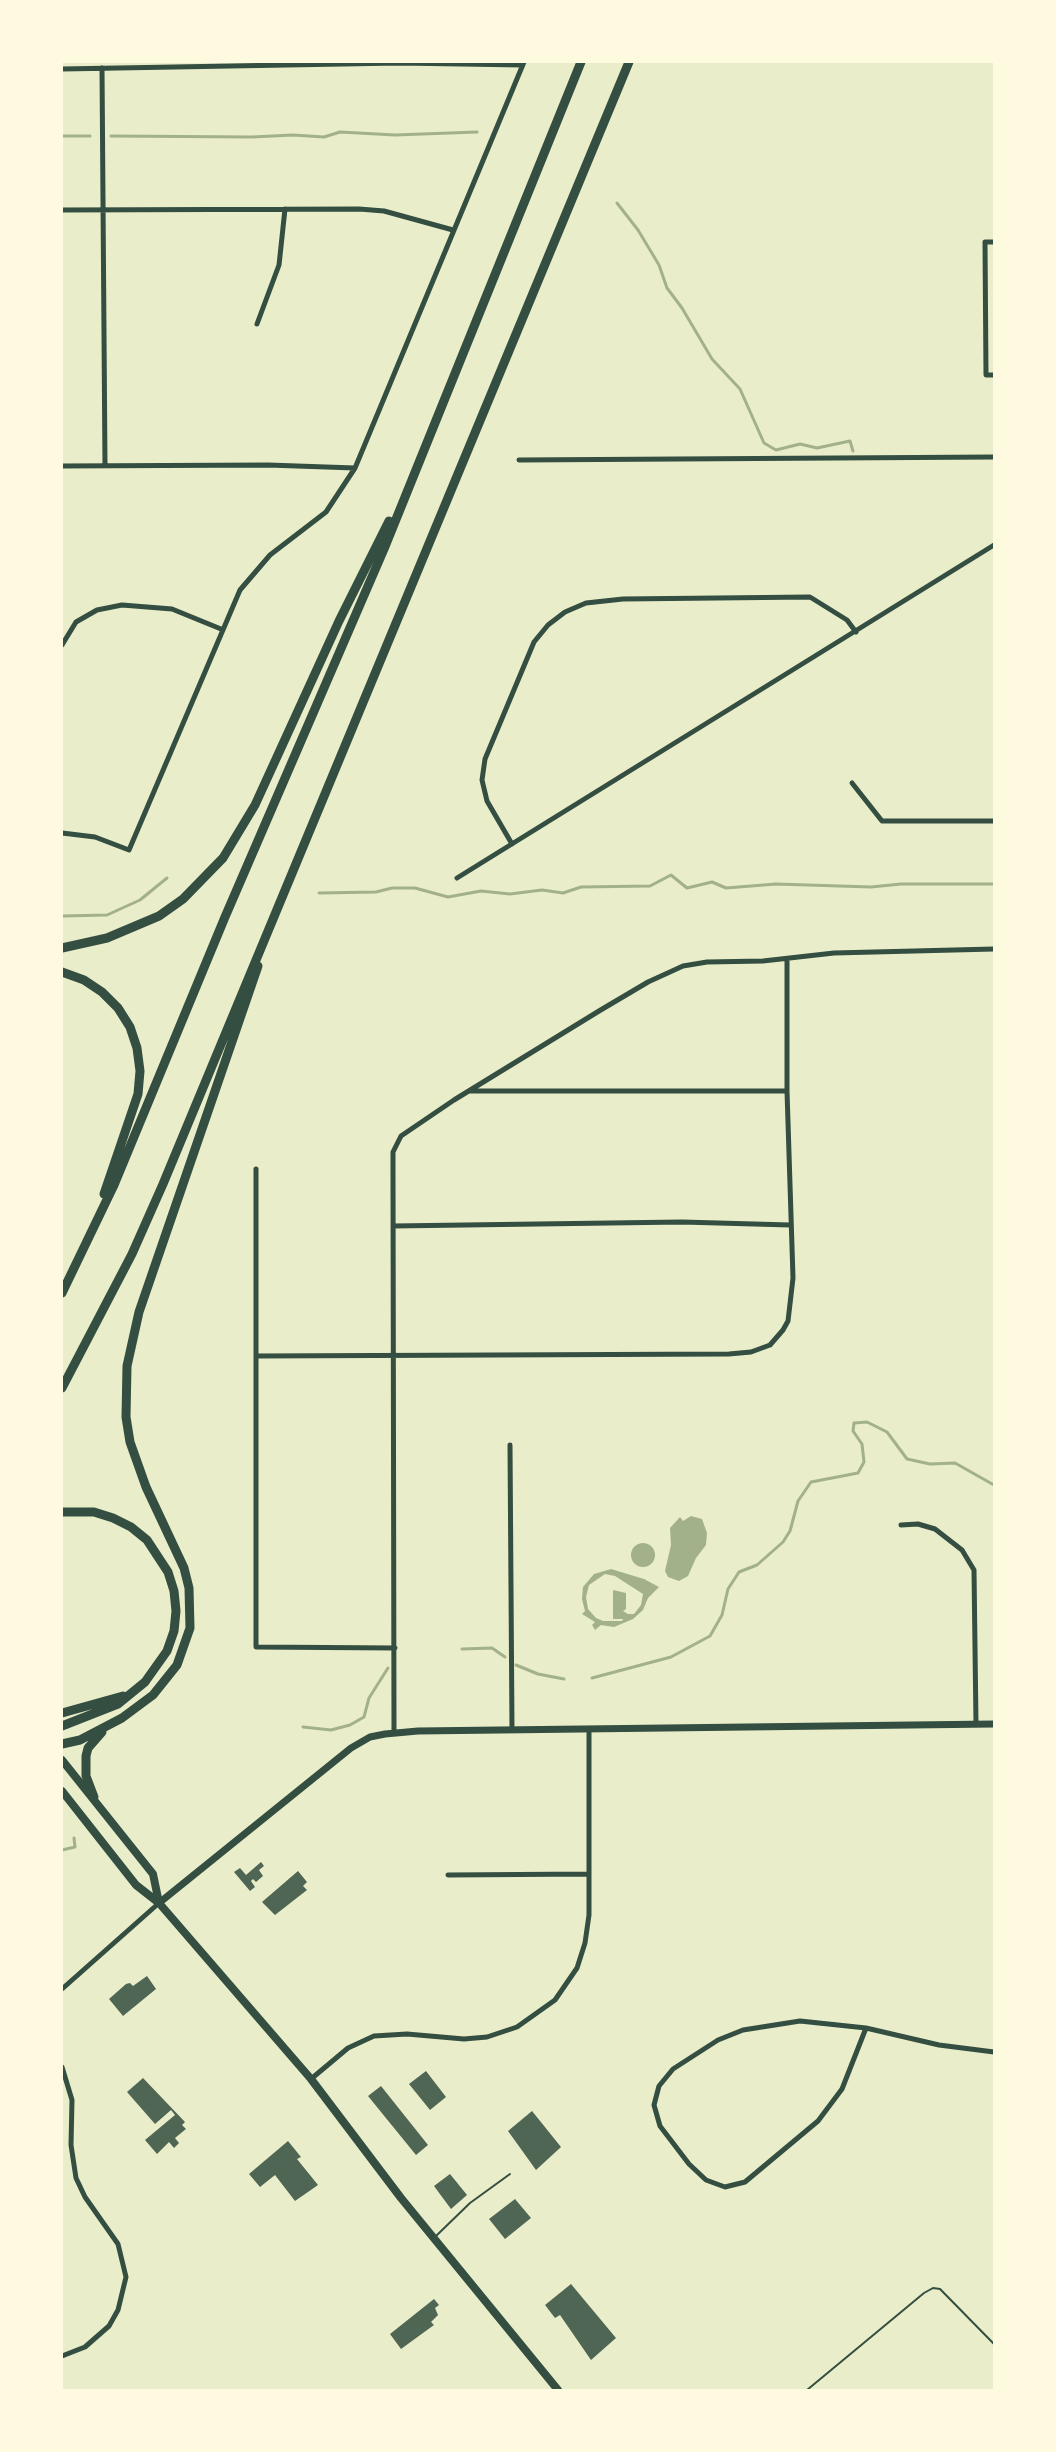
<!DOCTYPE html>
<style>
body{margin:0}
#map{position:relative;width:1056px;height:2452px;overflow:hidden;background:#e9edc9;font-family:"Open Sans",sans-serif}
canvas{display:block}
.frame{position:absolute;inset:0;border:63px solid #fefae0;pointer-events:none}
</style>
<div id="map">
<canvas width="1056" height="2452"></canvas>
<div class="frame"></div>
</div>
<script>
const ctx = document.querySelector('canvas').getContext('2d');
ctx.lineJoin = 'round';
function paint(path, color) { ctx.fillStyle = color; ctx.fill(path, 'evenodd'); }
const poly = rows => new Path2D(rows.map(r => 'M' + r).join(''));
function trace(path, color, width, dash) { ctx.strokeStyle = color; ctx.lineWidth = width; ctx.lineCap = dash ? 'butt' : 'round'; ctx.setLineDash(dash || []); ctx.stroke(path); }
paint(poly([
 [691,1516,702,1519,707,1533,706,1545,696,1558,688,1576,679,1581,668,1577,665,1571,671,1545,670,1528,680,1517,683,1521],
 '631 1555a12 12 0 1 1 24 0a12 12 0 1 1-24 0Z',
 [611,1569,644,1579,659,1587,648,1598,643,1610,633,1619,614,1627,601,1625,595,1630,592,1625,595,1622,582,1614,585,1611,582,1599,583,1587,594,1574],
 [605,1574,615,1576,643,1594,641,1605,634,1614,628,1614,623,1611,626,1609,626,1593,613,1590,613,1619,623,1619,622,1621,603,1621,596,1618,588,1609,586,1597,589,1585]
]), '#a3b18a');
trace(poly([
 [62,136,90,136],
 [111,136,252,137,293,135,324,137,340,132,395,135,477,132],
 [617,203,638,230,659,265,667,288,682,308,712,359,740,389,764,443,776,450,800,444,817,448,850,441,853,451],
 [319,893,376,892,392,888,415,888,448,897,481,891,510,894,542,890,563,893,581,887,650,886,671,875,687,888,712,882,726,888,776,884,871,887,901,884,994,884],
 [62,916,107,915,140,900,167,878],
 [462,1649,492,1648,505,1657],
 [516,1665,538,1674,564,1679],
 [592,1678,671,1657,710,1636,722,1615,728,1589,739,1572,757,1565,783,1542,790,1531,798,1501,811,1482,858,1473,864,1462,862,1444,853,1431,854,1423,867,1422,887,1432,907,1459,930,1464,955,1463,994,1485],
 [303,1727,331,1730,350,1725,364,1717,369,1698,388,1668],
 [62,1850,75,1847,74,1838]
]), '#a3b18a', 3);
paint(poly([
 [261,1862,264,1866,259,1870,263,1876,256,1882,253,1879,251,1881,255,1887,250,1891,234,1872,240,1868,246,1875],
 [298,1871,307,1882,303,1886,307,1890,275,1915,262,1902],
 [147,1976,156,1989,123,2016,109,1999,126,1984,130,1983,133,1986],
 [426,2071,446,2097,430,2110,409,2084],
 [143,2078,185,2122,182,2125,186,2129,175,2138,179,2143,174,2148,169,2142,157,2154,145,2140,175,2115,171,2110,155,2124,127,2092],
 [381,2086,428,2145,416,2155,368,2096],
 [532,2111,561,2147,536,2170,508,2131],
 [288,2141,301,2157,297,2159,318,2185,295,2201,275,2175,260,2187,249,2174],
 [450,2174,467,2195,451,2209,434,2186],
 [515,2199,531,2218,505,2239,489,2219],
 [571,2284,616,2338,591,2360,560,2315,555,2318,545,2305],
 [434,2299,439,2305,435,2308,438,2315,431,2322,434,2325,401,2349,390,2334]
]), '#4f6655');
trace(poly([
 [436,2236,470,2203,510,2174],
 [807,2390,924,2293,933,2288,940,2289,994,2344]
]), '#344e41', 2);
trace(poly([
 [102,68,105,466],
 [62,69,399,63,523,65],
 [62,210,359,209,384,211,453,230],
 [994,242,985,242,986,375,994,375],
 [257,324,279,265,285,209],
 [519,460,994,457],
 [62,466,268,465,355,468],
 [62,645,76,622,97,610,122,605,172,609,221,629],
 [852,783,882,821,994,821],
 [62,833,95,837,129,850,240,590,270,555,326,512,355,468,524,62],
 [512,844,487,801,482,780,485,759,534,642,548,625,565,612,586,603,623,599,810,597,847,620,856,632],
 [457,878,994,545],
 [471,1091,787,1091],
 [256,1169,256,1647,395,1648],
 [393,1226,682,1222,790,1225],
 [257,1356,729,1354,751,1352,770,1345,783,1330,788,1321,793,1278,787,1091,787,959],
 [510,1445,512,1730],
 [901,1525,918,1524,935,1529,962,1550,974,1570,976,1724],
 [394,1733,393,1173,393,1152,401,1136,454,1100,599,1011,648,982,683,966,707,962,763,961,834,953,994,949],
 [448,1875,589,1874],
 [62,1989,159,1903],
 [800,2021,866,2028,842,2089,818,2121,745,2182,725,2187,706,2180,689,2164,660,2126,654,2105,659,2086,673,2069,718,2040,743,2030,800,2021],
 [866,2028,939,2045,994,2052],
 [62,2067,72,2100,71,2145,76,2178,85,2197,118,2244,126,2277,118,2310,109,2326,85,2347,62,2356],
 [311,2079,348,2048,374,2036,407,2034,464,2039,487,2037,517,2027,555,2000,577,1968,585,1943,589,1915,589,1729]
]), '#344e41', 5);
trace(poly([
 [159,1903,351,1748,370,1737,385,1734,418,1731,994,1724]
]), '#344e41', 7);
trace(poly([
 [62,1760,153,1874,159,1903],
 [62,1791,136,1885,159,1903,311,2079,401,2198,558,2390]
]), '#344e41', 8);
trace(poly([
 [62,948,107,938,159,916,183,899,223,858,255,805,339,621,389,521],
 [62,972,84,980,102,992,118,1008,130,1027,137,1048,140,1071,138,1094,104,1194],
 [62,1293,114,1185,225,917,384,549,581,62],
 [62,1388,132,1254,163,1184,629,62],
 [62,1512,94,1512,113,1518,131,1527,147,1540,168,1572,174,1591,176,1611,174,1631,167,1651,145,1682,118,1704,62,1726],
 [62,1713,123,1696],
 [62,1744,80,1740,122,1718,153,1695,177,1665,190,1628,189,1588,184,1568,146,1487,130,1442,126,1417,127,1366,139,1312,258,966],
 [94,1797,86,1776,86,1756,88,1748,102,1732]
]), '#344e41', 9);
</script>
